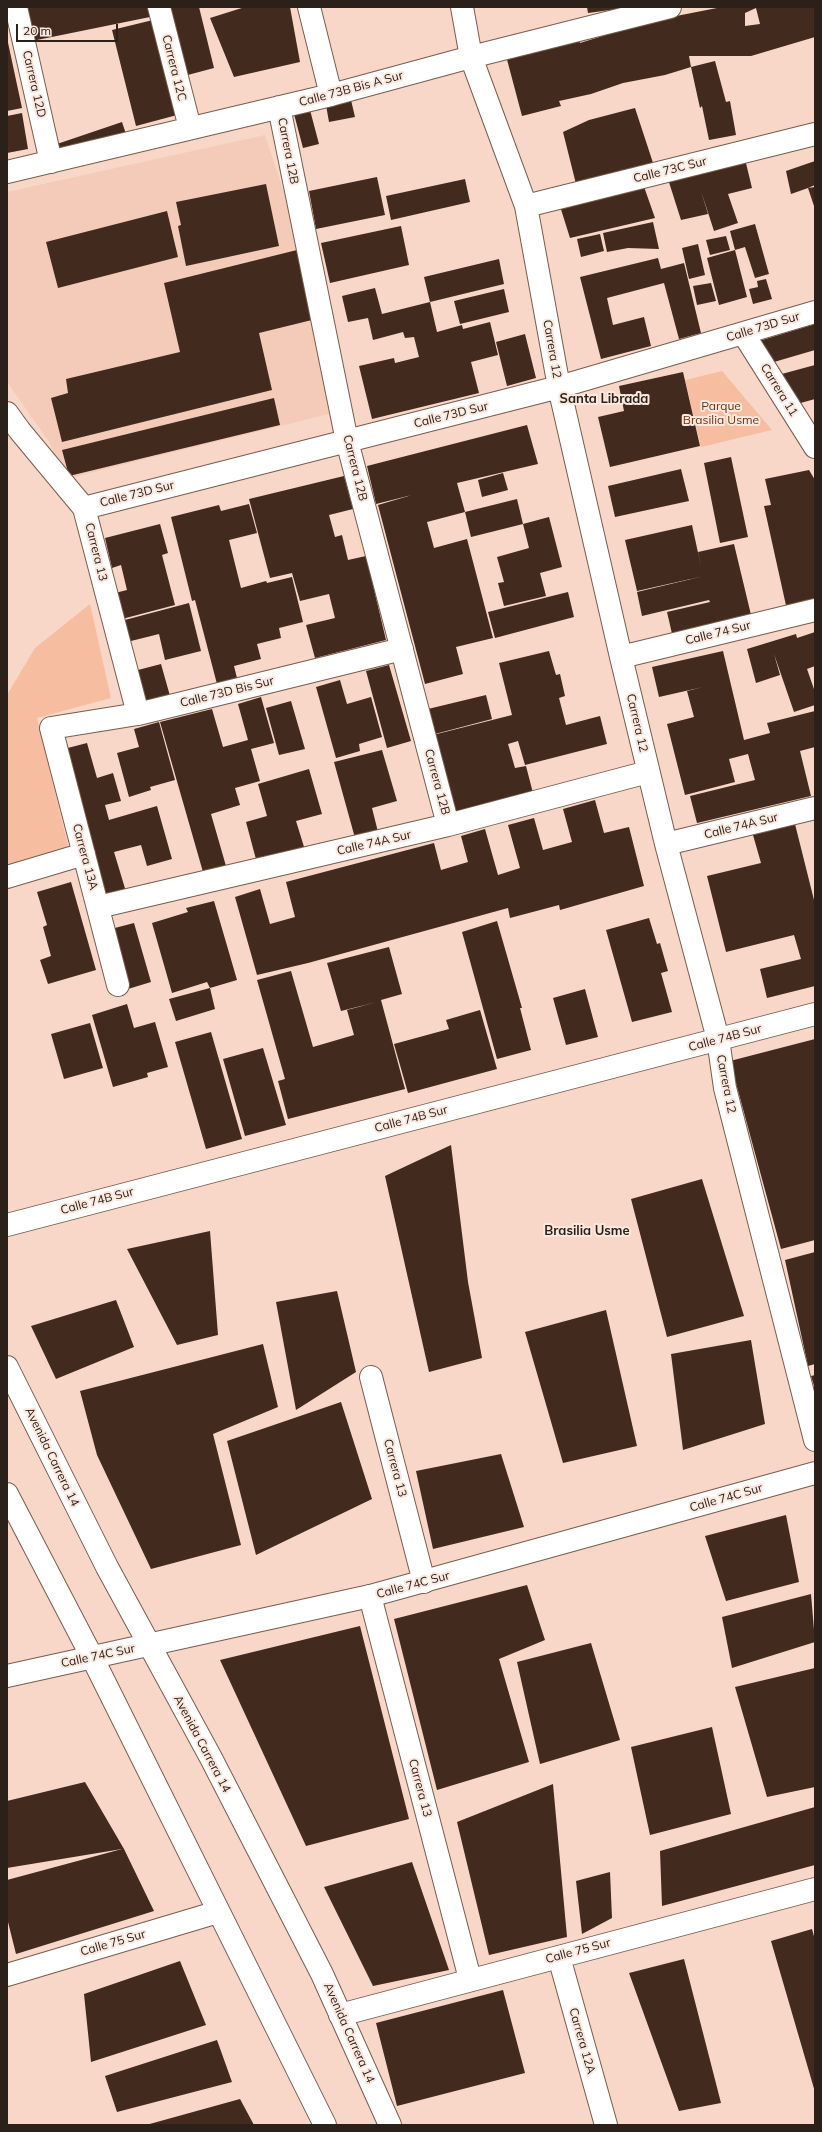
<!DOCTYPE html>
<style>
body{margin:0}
#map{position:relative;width:822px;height:2132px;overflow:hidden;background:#f8d7c8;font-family:Mulish,sans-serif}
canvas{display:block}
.frame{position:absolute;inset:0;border:8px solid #2b201a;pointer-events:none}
.scale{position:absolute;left:16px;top:24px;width:102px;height:18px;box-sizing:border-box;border:2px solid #2b201a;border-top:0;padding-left:5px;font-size:12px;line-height:14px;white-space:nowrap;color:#2b201a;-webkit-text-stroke:3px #fbe8de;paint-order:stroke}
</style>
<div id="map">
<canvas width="822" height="2132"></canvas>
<div class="frame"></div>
<div class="scale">20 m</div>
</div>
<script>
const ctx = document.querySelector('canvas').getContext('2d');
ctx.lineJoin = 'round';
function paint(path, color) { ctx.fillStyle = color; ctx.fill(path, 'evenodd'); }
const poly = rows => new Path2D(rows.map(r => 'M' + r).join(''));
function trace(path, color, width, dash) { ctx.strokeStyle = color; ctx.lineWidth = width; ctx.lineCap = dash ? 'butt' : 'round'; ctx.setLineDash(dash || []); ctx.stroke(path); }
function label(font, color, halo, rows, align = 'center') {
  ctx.font = font + ' Mulish,sans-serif'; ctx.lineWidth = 4; ctx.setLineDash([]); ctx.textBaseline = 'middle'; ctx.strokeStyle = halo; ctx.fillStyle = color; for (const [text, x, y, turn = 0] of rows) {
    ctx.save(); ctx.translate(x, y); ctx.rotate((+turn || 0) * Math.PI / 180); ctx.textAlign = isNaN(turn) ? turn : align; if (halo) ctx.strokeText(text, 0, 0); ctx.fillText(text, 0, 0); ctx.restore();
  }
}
paint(poly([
 [265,135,302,247,337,412,65,479,50,443,7,382,7,192]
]), '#f3cbb8');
paint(poly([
 [722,371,772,430,701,447,685,380],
 [90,604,111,698,37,718,71,858,7,877,7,695,35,648]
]), '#f6bda1');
paint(poly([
 [24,7,148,7,150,17,32,41],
 [173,7,199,7,214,68,184,76,166,9],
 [245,7,290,7,300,62,234,77,210,18],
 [587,7,625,7,625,8,588,13],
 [722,7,815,7,815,37,751,56,689,56,691,67,665,75,623,83,591,94,559,101,561,106,522,116,505,52,577,35,580,43,651,21],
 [756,8,760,24,745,26,745,13],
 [153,20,177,115,136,126,112,30],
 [7,38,22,108,7,111],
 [715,61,726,102,730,101,736,135,709,140,702,106,700,108,691,67],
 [351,100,355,117,329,122,326,105],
 [635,108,655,169,577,188,563,132,589,120],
 [310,110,319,144,303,148,294,114],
 [22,113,28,149,7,153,7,116],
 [122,122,126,134,54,153,54,145],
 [745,159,752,188,728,194,738,223,714,231,701,191,708,214,681,220,667,176],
 [815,161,815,185,808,188,815,187,815,209,808,188,791,194,786,171],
 [377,177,385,215,316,229,309,191],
 [465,179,470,202,391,220,386,196],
 [642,181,655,218,570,238,559,203],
 [266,184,279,246,186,266,178,226,181,225,176,202],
 [167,211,178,257,58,288,46,242],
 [653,222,659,249,628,248,607,252,603,233],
 [755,224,769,274,755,278,745,247,735,250,747,297,719,305,707,258,735,250,730,231],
 [401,226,409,265,330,283,321,243],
 [600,234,604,251,581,257,577,239],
 [726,236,730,250,710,255,706,240],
 [698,244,705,275,689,279,682,248],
 [297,250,316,319,259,333,272,390,62,442,51,398,68,393,66,379,180,352,164,283],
 [658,258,661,269,684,263,701,333,679,339,664,283,607,298,613,325,644,317,651,346,601,359,580,277],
 [499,259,504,284,430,302,424,277],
 [766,279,772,299,753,304,749,289,758,287,757,281],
 [711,283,716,301,697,305,693,286],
 [375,288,382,314,430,302,437,332,462,325,463,329,490,322,498,355,471,362,479,393,372,419,359,366,394,358,395,363,419,357,414,337,405,338,403,332,373,340,368,318,348,322,342,296],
 [504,289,509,312,460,324,454,301],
 [815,324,815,350,774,362,759,341],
 [525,334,536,378,507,386,496,342],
 [815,365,815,399,797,404,778,375],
 [683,372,700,446,610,467,598,417,624,411,619,386],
 [274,398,280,425,69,476,62,450],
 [527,425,538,464,457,483,465,512,427,522,434,548,467,539,493,638,456,647,463,674,425,684,378,505,412,495,376,504,367,466],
 [731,457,748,537,720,543,704,463],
 [681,469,689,501,615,517,608,486],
 [809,470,815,480,815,604,787,610,764,506,771,505,765,479],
 [503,473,508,490,482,497,478,480],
 [344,476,353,509,329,515,335,537,342,535,348,560,366,556,386,640,315,658,306,625,335,618,329,594,300,601,292,573,270,578,249,499],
 [517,499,523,524,549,517,562,567,540,573,546,596,504,606,498,583,504,582,497,557,529,548,523,524,471,537,465,512],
 [249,504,257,533,229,540,241,588,266,581,267,583,292,577,303,622,279,628,281,638,257,644,261,659,234,666,237,678,217,684,195,600,192,601,171,517,219,505,221,511],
 [160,524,168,553,162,555,175,605,122,619,115,593,127,590,121,565,112,568,105,538],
 [692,525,702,571,698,552,734,544,752,619,673,638,667,612,710,602,709,600,642,616,637,592,704,576,637,591,625,540],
 [568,592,574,617,495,638,488,612],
 [189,603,201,651,165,660,159,634,127,642,121,621],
 [815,632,815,666,807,669,815,692,815,705,794,712,774,654,780,675,756,683,747,649,796,634,797,638],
 [549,651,556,675,560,674,565,696,559,698,566,725,600,716,607,744,525,765,518,741,508,744,515,768,526,766,533,793,453,813,433,735,512,715,499,663],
 [723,651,744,740,770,733,767,723,815,711,815,747,800,751,811,796,697,823,690,796,755,780,748,754,729,759,735,782,685,795,667,724,694,717,687,691,703,687,659,697,652,667],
 [161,664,170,696,146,702,138,670],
 [389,665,411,741,387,748,366,671],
 [340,680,347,704,371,697,382,737,359,744,360,751,336,758,316,687],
 [486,695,492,719,435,734,428,709],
 [261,697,274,743,251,749,260,781,235,788,240,805,211,814,228,873,205,879,160,722,212,709,223,747,248,740,238,704],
 [291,701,305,749,279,755,266,708],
 [159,722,175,780,150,787,151,790,129,797,117,753,139,747,134,729],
 [87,743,97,778,113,773,121,801,105,805,109,820,157,806,172,859,147,866,141,845,114,852,127,895,103,902,60,750],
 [382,750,397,801,372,808,378,832,355,838,334,762],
 [309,769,322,814,296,821,305,850,257,863,246,822,267,816,258,784],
 [595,800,604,833,629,827,644,886,560,910,559,905,510,918,508,908,308,963,257,975,235,897,260,889,270,924,295,917,286,882,434,843,441,870,468,862,461,836,485,829,498,875,520,868,508,825,534,818,543,850,572,842,563,809],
 [795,824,815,904,815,986,767,998,760,969,801,959,794,935,726,952,707,876,761,863,753,835],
 [71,882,96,970,48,984,40,960,51,956,43,927,47,925,37,892],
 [214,901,237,980,210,988,215,1009,176,1021,169,999,210,988,207,982,172,993,152,923,188,912,186,908],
 [649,918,657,944,660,943,668,971,661,973,672,1012,632,1022,606,930],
 [497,921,522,1008,520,1008,531,1050,497,1059,462,932],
 [134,923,151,982,128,989,111,929],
 [389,947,402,994,381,1000,405,1089,288,1119,278,1081,285,1079,257,980,291,971,313,1047,354,1035,347,1010,377,1002,341,1011,327,963],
 [585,989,598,1037,566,1045,553,998],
 [127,1004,134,1028,155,1022,168,1067,147,1073,148,1077,113,1087,92,1015],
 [480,1010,497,1069,408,1093,394,1044,449,1029,446,1020],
 [90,1023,103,1068,64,1079,51,1034],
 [211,1032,242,1139,206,1149,175,1042],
 [815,1039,815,1240,781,1249,730,1061],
 [263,1048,286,1125,245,1136,223,1059],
 [451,1145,468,1282,482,1358,429,1372,385,1176],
 [702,1179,744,1316,667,1337,631,1199],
 [210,1231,218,1335,177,1345,127,1249],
 [815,1252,815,1364,808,1366,785,1260],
 [337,1291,356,1372,296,1410,276,1302],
 [116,1300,134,1347,56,1379,31,1326],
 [606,1310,637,1446,563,1463,525,1332],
 [751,1340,765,1424,683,1450,671,1354],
 [263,1344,278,1407,213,1434,241,1545,151,1569,97,1455,80,1391],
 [815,1375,815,1389,811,1376],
 [341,1402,372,1499,256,1555,227,1441],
 [501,1454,524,1527,433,1549,416,1471],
 [786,1515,799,1582,726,1601,705,1536],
 [527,1585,545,1640,499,1659,529,1762,437,1790,394,1619],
 [811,1594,815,1642,732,1668,722,1617],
 [360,1626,409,1819,306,1846,220,1660],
 [591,1643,620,1740,540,1764,517,1662],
 [815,1668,815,1787,767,1797,735,1687],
 [712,1727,731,1814,650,1835,631,1747],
 [85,1782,124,1849,154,1911,16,1954,7,1918,7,1880,122,1849,7,1868,7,1801],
 [553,1784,567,1937,489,1955,457,1822],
 [815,1807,815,1865,662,1906,660,1851],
 [412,1862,449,1970,373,1986,324,1887],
 [610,1872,612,1918,582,1934,576,1881],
 [812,1929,815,1940,815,2092,771,1941],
 [684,1959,721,2103,679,2111,629,1973],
 [180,1961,206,2025,91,2062,84,1994],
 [503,1990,525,2073,397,2106,376,2023],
 [217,2040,232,2082,117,2112,105,2076],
 [240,2099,254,2125,146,2125]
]), '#422a1e');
const minor = poly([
 [16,7,51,162],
 [159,7,190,128],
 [309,7,331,95],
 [462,7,471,57,526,206,559,387,621,657,666,844,718,1039,725,1088,815,1440],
 [279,107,347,441,448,825],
 [7,172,331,95,471,57,670,7],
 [526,206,815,134],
 [743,333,815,447],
 [7,413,20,431,84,508,138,714],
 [84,508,559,387,815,312],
 [621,657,815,610],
 [666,844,815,808],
 [7,877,84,854],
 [98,907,448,825,648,772],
 [118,985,51,728,138,714,402,649],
 [371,1377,424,1582],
 [370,1596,470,1979],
 [559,1957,606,2125],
 [7,1975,218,1912],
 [340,2015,815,1889]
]);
const tertiary = poly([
 [7,1225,815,1014],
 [7,1676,370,1596,815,1473]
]);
const primary = poly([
 [7,1367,107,1567,211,1758,322,1974,390,2125],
 [7,1494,92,1657,325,2125]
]);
trace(minor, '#785d4f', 24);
trace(tertiary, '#785d4f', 24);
trace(primary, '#785d4f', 24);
trace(minor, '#fff', 22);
trace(tertiary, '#fff', 22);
trace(primary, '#fff', 22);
label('12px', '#2b201a', '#fbe8de', [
 ["Carrera 12C",174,68,76],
 ["Carrera 12D",34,84,77],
 ["Calle 73B Bis A Sur",351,89,-15],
 ["Carrera 12B",288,151,79],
 ["Calle 73C Sur",670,170,-14],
 ["Calle 73D Sur",763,327,-17],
 ["Carrera 12",552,349,80],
 ["Carrera 11",779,390,58],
 ["Calle 73D Sur",451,415,-14],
 ["Carrera 12B",355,468,76],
 ["Calle 73D Sur",137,494,-14],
 ["Carrera 13",96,552,76],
 ["Calle 74 Sur",718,633,-14],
 ["Calle 73D Bis Sur",227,692,-14],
 ["Carrera 12",637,723,77],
 ["Carrera 12B",437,782,75],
 ["Calle 74A Sur",741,826,-14],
 ["Calle 74A Sur",374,843,-13],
 ["Carrera 13A",85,857,75],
 ["Calle 74B Sur",725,1038,-15],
 ["Carrera 12",726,1084,79],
 ["Calle 74B Sur",411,1119,-15],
 ["Calle 74B Sur",97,1201,-15],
 ["Avenida Carrera 14",52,1457,64],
 ["Carrera 13",395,1468,75],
 ["Calle 74C Sur",726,1498,-16],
 ["Calle 74C Sur",413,1585,-15],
 ["Calle 74C Sur",98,1656,-12],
 ["Avenida Carrera 14",202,1744,62],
 ["Carrera 13",420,1788,75],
 ["Calle 75 Sur",113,1943,-16],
 ["Calle 75 Sur",578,1951,-15],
 ["Avenida Carrera 14",349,2033,66],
 ["Carrera 12A",582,2041,74]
]);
label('12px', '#6a3314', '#fbe8de', [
 ["Parque",721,406],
 ["Brasilia Usme",721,420]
]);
label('bold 13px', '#2b201a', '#fbe8de', [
 ["Santa Librada",604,399],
 ["Brasilia Usme",587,1231]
]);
</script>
